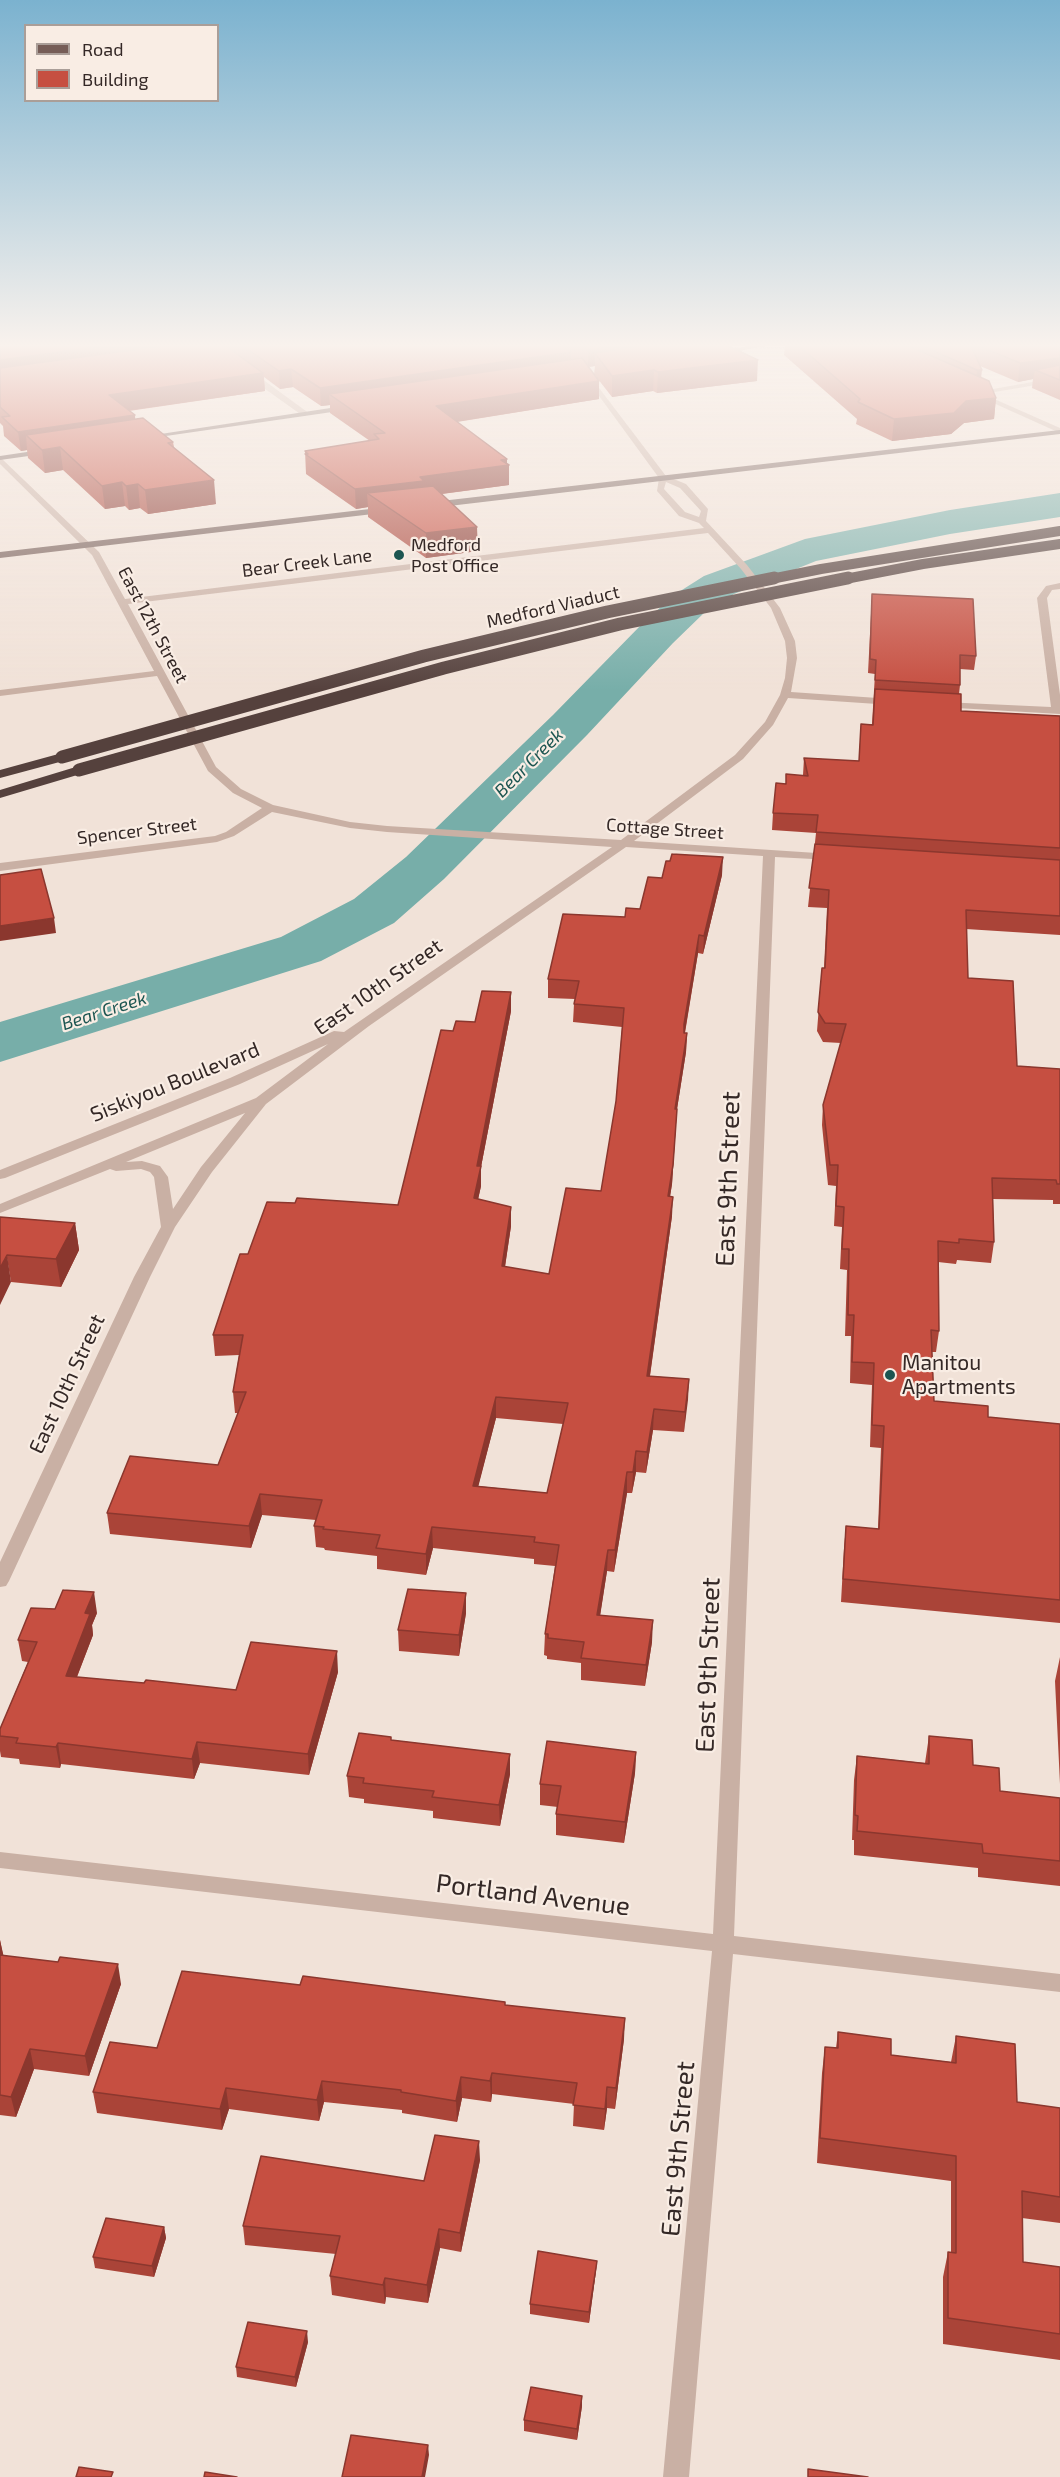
<!DOCTYPE html>
<style>
body{margin:0}
#map{position:relative;width:1060px;height:2477px;overflow:hidden;background:#f1e2d8;font-family:"Exo 2",sans-serif}
canvas{display:block}
.legend{position:absolute;left:24px;top:24px;width:195px;height:78px;box-sizing:border-box;background:#f9ede4;border:2px solid #aa9e98;margin:0;padding:8px 10px;list-style:none;font-size:18px;color:#342826}
.legend li{display:flex;align-items:center;gap:12px;height:30px}
.legend b{width:30px;border:2px solid #aa9e98}
</style>
<div id="map">
<canvas width="1060" height="2477"></canvas>
<ul class="legend">
<li><b style="height:8px;background:#765d57"></b>Road</li>
<li><b style="height:16px;background:#c64f41"></b>Building</li>
</ul>
</div>
<script>
const ctx = document.querySelector('canvas').getContext('2d');
ctx.lineJoin = 'round';
const poly = rows => new Path2D(rows.map(r => 'M' + r).join(''));
function paint(path, color) { ctx.fillStyle = color; ctx.fill(path, 'evenodd'); }
function trace(path, color, width, dash) { ctx.strokeStyle = color; ctx.lineWidth = width; ctx.lineCap = dash ? 'butt' : 'round'; ctx.setLineDash(dash || []); ctx.stroke(path); }
function label(font, color, halo, rows, align = 'center') {
  ctx.font = font + ' "Exo 2",sans-serif'; ctx.lineWidth = 4.5; ctx.setLineDash([]); ctx.textBaseline = 'middle'; ctx.strokeStyle = halo; ctx.fillStyle = color; for (const [text, x, y, turn = 0] of rows) {
    ctx.save(); ctx.translate(x, y); ctx.rotate((+turn || 0) * Math.PI / 180); ctx.textAlign = isNaN(turn) ? turn : align; if (halo) ctx.strokeText(text, 0, 0); ctx.fillText(text, 0, 0); ctx.restore();
  }
}
paint(poly([
 [1060,493,1060,517,950,534,816,561,734,594,704,613,673,643,587,735,444,879,394,923,321,961,0,1062,0,1022,281,937,354,899,406,857,553,715,641,625,674,595,704,576,805,539,950,510,1060,493]
]), '#77aea9');
paint(poly([
 [244,370,250,370,310,414,303,416,244,374,244,370],
 [587,372,666,476,686,484,708,509,706,521,747,565,780,608,795,641,797,658,791,692,892,699,897,702,892,705,788,698,773,725,743,759,634,841,832,854,838,857,832,860,775,857,734,1936,1060,1974,1060,1992,733,1954,689,2477,663,2477,712,1951,0,1868,0,1852,713,1934,763,856,626,847,369,1026,266,1104,212,1172,175,1227,150,1277,9,1581,6,1586,0,1587,0,1562,134,1277,161,1227,154,1177,150,1172,141,1169,116,1171,110,1169,0,1213,0,1204,256,1098,328,1044,240,1084,5,1178,0,1179,0,1170,230,1078,334,1031,344,1032,612,847,387,832,350,828,272,812,234,836,217,842,0,871,0,863,215,836,226,832,262,808,233,793,208,771,157,676,0,696,0,690,154,671,92,555,0,464,0,457,99,552,125,599,704,528,699,523,679,516,657,491,659,478,583,374,587,372],
 [666,482,680,488,701,511,699,517,685,512,664,489,666,482],
 [708,533,741,569,771,608,785,641,787,658,785,678,780,695,765,722,735,755,621,840,387,826,350,822,273,805,241,789,216,767,128,604,708,533],
 [245,1113,201,1167,173,1209,168,1177,160,1166,142,1161,126,1162,245,1113],
 [1060,377,1060,381,983,394,1060,428,1060,433,971,393,1060,377],
 [1060,583,1060,589,1052,590,1047,598,1060,695,1060,714,939,707,938,705,943,702,1051,707,1037,598,1046,586,1060,583]
]), '#c9b0a4');
paint(poly([
 [759,344,778,344,715,355,711,353,759,344],
 [350,405,353,405,353,409,145,439,141,437,350,405],
 [1060,430,1060,434,432,508,428,505,432,502,1060,430],
 [47,449,50,449,50,453,0,460,0,456,47,449],
 [387,507,391,510,390,512,0,558,0,552,387,507]
]), '#765d57');
paint(poly([
 [62,753,67,754,68,757,67,760,0,778,0,770,62,753],
 [79,766,84,767,85,770,84,773,0,798,0,790,79,766]
]), '#55413d');
trace(poly([
 [766,580,821,569,1060,531],
 [840,580,923,564,1060,544]
]), '#55413d', 10);
trace(poly([
 [62,757,424,656,607,612,774,578],
 [79,770,444,668,620,624,848,578]
]), '#55413d', 13);
paint(poly([
 [0,344,724,344,757,381,657,393,653,391,612,397,594,374,595,366,588,367,599,399,457,422,507,464,509,485,442,494,478,551,426,558,368,517,368,507,356,509,306,474,305,451,370,441,330,413,330,405,321,406,293,387,280,389,264,377,265,391,129,411,135,415,135,419,173,442,174,447,216,504,148,514,140,508,129,510,125,506,105,509,63,470,45,473,28,458,27,450,21,451,4,436,3,426,0,423],
 [785,344,1060,344,1060,400,1032,388,1033,379,1018,382,980,366,981,378,996,398,994,419,964,423,951,434,892,441,856,424,857,419,784,355],
 [872,594,976,656,974,670,960,669,960,685,959,694,961,711,1060,716,1060,935,966,929,968,978,1017,1066,1060,1069,1060,1204,1053,1204,1053,1200,993,1199,994,1242,991,1263,957,1260,956,1264,938,1262,939,1331,936,1352,932,1352,934,1401,988,1417,1060,1424,1060,1623,841,1602,844,1548,846,1526,878,1529,881,1448,870,1447,872,1385,850,1383,851,1336,845,1336,847,1270,840,1269,842,1227,834,1226,836,1186,828,1185,822,1125,823,1105,841,1043,823,1042,817,1031,822,968,824,968,827,908,808,907,816,833,772,830,773,813,786,784,803,775,804,758,859,761,861,724,872,724,875,674,868,673],
 [722,875,703,954,698,953,685,1033,687,1033,686,1052,677,1109,672,1184,670,1196,672,1216,650,1376,689,1379,684,1432,653,1430,646,1473,636,1472,632,1493,627,1493,614,1572,607,1571,600,1615,652,1642,645,1686,581,1680,581,1663,547,1659,547,1656,544,1655,545,1634,555,1566,534,1564,534,1559,433,1548,426,1575,377,1569,377,1556,325,1550,324,1548,316,1547,314,1526,316,1520,262,1515,251,1548,110,1534,107,1513,218,1465,238,1413,235,1413,233,1392,239,1355,215,1356,213,1335,248,1254,295,1203,398,1205,453,1031,475,1022,511,1011,481,1167,481,1186,478,1199,511,1207,511,1226,505,1267,549,1274,601,1191,616,1101,622,1027,573,1022,574,1004,575,999,548,998,548,979,625,917,640,909,662,878],
 [496,1418,563,1424,547,1493,478,1486],
 [0,1217,75,1223,79,1250,61,1287,11,1282],
 [466,1593,466,1613,459,1656,399,1651,398,1630],
 [97,1613,92,1625,93,1635,77,1677,144,1683,236,1690,338,1672,309,1775,200,1763,194,1779,61,1764,60,1768,20,1764,19,1759,1,1757,0,1751,0,1729,28,1662,22,1661,18,1640],
 [1060,1657,1060,1784,1055,1681],
 [929,1736,973,1765,1000,1791,1060,1798,1060,1886,978,1877,978,1868,854,1855,854,1840,852,1840,854,1780,857,1756,925,1763],
 [392,1740,510,1754,510,1774,500,1826,433,1818,433,1811,364,1803,364,1799,349,1797,347,1776],
 [636,1752,635,1773,624,1843,556,1835,556,1814,558,1807,540,1805,540,1784],
 [0,1940,3,1955,121,1984,89,2076,34,2069,16,2117,0,2115],
 [300,1985,505,2005,624,2039,615,2109,607,2108,604,2130,573,2126,574,2104,492,2094,491,2102,462,2098,457,2122,402,2113,402,2110,324,2102,319,2121,229,2109,222,2130,97,2113,93,2092,157,2048],
 [838,2032,891,2055,951,2062,956,2036,1017,2102,1060,2108,1060,2223,1022,2218,1023,2262,1060,2267,1060,2360,943,2344,943,2277,948,2252,951,2252,951,2181,817,2163,822,2073,825,2047,836,2048],
 [480,2160,461,2252,440,2248,428,2303,386,2297,385,2304,332,2295,330,2276,336,2254,245,2245,243,2226,424,2181],
 [164,2227,166,2238,154,2277,95,2268,93,2257],
 [597,2261,596,2271,589,2323,530,2314,530,2304],
 [308,2342,296,2387,237,2377,236,2367],
 [582,2406,577,2440,524,2431,524,2420]
]), '#aa4438');
paint(poly([
 [118,344,214,344,0,378,0,360],
 [625,344,694,344,595,353,595,366,588,367,588,350],
 [571,352,571,369,329,394,330,405,321,406,320,388],
 [1060,358,1060,375,1035,370,1033,379,1018,382,1020,363],
 [758,360,757,381,657,393,658,372],
 [291,369,293,387,280,389,279,371],
 [654,370,653,391,612,397,612,376],
 [977,370,982,370,980,388,975,389],
 [263,373,265,391,111,413,109,395],
 [599,381,599,399,436,425,436,406],
 [996,398,994,419,964,423,951,434,892,441,894,419,966,401],
 [135,415,136,434,26,435,27,450,21,451,18,432],
 [60,447,63,470,45,473,42,450],
 [507,459,507,465,509,465,509,485,425,496,367,493,368,507,356,509,355,489,420,477],
 [214,480,216,504,148,514,145,490],
 [122,482,125,506,105,509,102,486],
 [138,484,140,508,129,510,126,486],
 [477,527,478,551,426,558,426,533],
 [723,857,722,875,703,954,704,936],
 [54,918,56,933,0,941,0,926],
 [699,935,698,953,683,1043,684,1024],
 [511,992,511,1011,481,1167,481,1186,474,1218,474,1198,477,1166],
 [687,1033,686,1052,674,1128,675,1109],
 [677,1109,672,1184,667,1216,668,1196],
 [673,1197,672,1216,647,1396,647,1376],
 [511,1207,511,1226,502,1286,502,1266],
 [75,1223,79,1250,61,1287,56,1259],
 [7,1255,11,1282,0,1305,0,1268],
 [689,1379,688,1400,684,1432,685,1412],
 [496,1397,496,1418,473,1507,473,1486],
 [654,1409,653,1430,646,1473,647,1452],
 [636,1451,636,1472,632,1493,633,1472],
 [627,1472,627,1493,614,1572,615,1550],
 [260,1494,262,1515,251,1548,249,1526],
 [432,1527,433,1548,426,1575,426,1554],
 [608,1550,607,1571,597,1636,597,1615],
 [94,1592,97,1613,92,1625,93,1635,69,1697,66,1676,85,1613],
 [466,1593,466,1613,459,1656,459,1635],
 [653,1620,652,1642,645,1686,646,1665],
 [337,1651,338,1672,309,1775,308,1754],
 [197,1742,200,1763,194,1779,192,1759],
 [58,1743,61,1764,60,1768,56,1747],
 [636,1752,635,1773,624,1843,625,1822],
 [510,1754,510,1774,500,1826,499,1805],
 [0,1940,4,1958,0,1967],
 [118,1964,121,1984,89,2076,85,2056],
 [625,2018,624,2039,615,2109,616,2088],
 [30,2049,34,2069,16,2117,11,2097],
 [492,2073,492,2094,491,2102,490,2081],
 [461,2077,462,2098,457,2122,456,2101],
 [322,2081,324,2102,319,2121,317,2100],
 [607,2087,607,2108,604,2130,605,2109],
 [226,2088,229,2109,222,2130,220,2109],
 [479,2141,480,2160,461,2252,460,2233],
 [164,2227,166,2238,154,2277,152,2266],
 [439,2229,440,2248,428,2303,427,2285],
 [597,2261,596,2271,589,2323,589,2312],
 [385,2278,386,2297,385,2304,383,2285],
 [307,2331,308,2342,296,2387,295,2377],
 [582,2396,582,2406,577,2440,577,2429],
 [428,2445,429,2455,425,2477,422,2477]
]), '#8b372e');
const building = poly([
 [0,344,118,344,0,360,0,344],
 [178,344,223,344,263,373,109,395,135,415,18,432,2,417,10,416,0,407,0,368,178,344],
 [240,344,558,344,571,352,320,388,291,369,279,371,240,344],
 [578,344,625,344,588,350,578,344],
 [652,344,724,344,758,360,658,372,654,370,612,376,595,353,652,344],
 [797,344,904,344,989,381,996,398,966,401,954,413,894,419,858,402,860,399,797,344],
 [918,344,970,344,982,370,977,370,918,344],
 [974,344,1060,344,1060,358,1020,363,974,344],
 [582,358,599,381,436,406,507,459,501,460,509,465,420,477,424,481,355,489,305,454,308,454,305,451,379,439,374,434,385,433,329,394,582,358],
 [1060,365,1060,380,1035,370,1060,365],
 [143,418,173,442,168,443,214,480,145,490,138,484,126,486,122,482,102,486,60,447,42,450,26,435,143,418],
 [433,486,477,527,426,533,367,493,433,486],
 [872,594,973,599,976,656,960,655,960,685,875,680,876,660,870,659,872,594],
 [875,689,961,694,961,711,1060,716,1060,848,816,832,818,815,773,813,776,783,786,784,786,774,808,776,804,758,859,761,861,724,873,725,875,689],
 [815,844,1060,860,1060,916,966,910,968,978,1013,981,1017,1066,1060,1069,1060,1184,1057,1184,1056,1180,992,1178,994,1242,959,1239,959,1243,938,1241,939,1331,931,1330,934,1401,988,1406,988,1417,1060,1424,1060,1600,843,1579,846,1526,879,1529,884,1426,872,1425,874,1363,852,1362,854,1315,848,1315,849,1249,842,1249,844,1207,836,1206,838,1165,830,1165,823,1105,846,1024,825,1023,818,1012,822,968,825,968,829,890,809,888,815,844],
 [672,854,723,857,704,936,699,935,684,1024,684,1033,687,1033,675,1109,677,1109,673,1165,668,1196,673,1197,647,1376,689,1379,685,1412,654,1409,647,1452,636,1451,633,1472,627,1472,615,1550,608,1550,597,1615,653,1620,646,1665,581,1658,584,1642,548,1638,548,1634,545,1634,559,1545,534,1542,535,1537,432,1527,426,1554,376,1548,380,1535,323,1529,324,1527,314,1526,322,1500,260,1494,249,1526,107,1513,130,1456,218,1465,246,1392,233,1392,243,1335,213,1335,240,1254,248,1254,267,1202,295,1203,297,1198,398,1205,441,1030,453,1031,456,1021,475,1022,482,991,511,992,477,1166,481,1166,474,1198,511,1207,502,1266,549,1274,566,1188,601,1191,616,1101,624,1008,574,1004,579,981,548,979,563,914,625,917,626,908,640,909,648,877,662,878,666,861,670,861,672,854],
 [496,1397,568,1403,547,1493,473,1486,496,1397],
 [41,869,54,918,0,926,0,875,41,869],
 [0,1217,75,1223,56,1259,7,1255,0,1268,0,1217],
 [408,1589,466,1593,459,1635,398,1630,408,1589],
 [63,1590,94,1592,85,1613,90,1614,66,1676,144,1683,146,1680,236,1690,251,1642,337,1651,308,1754,197,1742,192,1759,58,1743,56,1747,16,1743,18,1738,0,1736,0,1729,37,1642,18,1640,31,1608,55,1609,63,1590],
 [359,1733,391,1737,391,1740,510,1754,499,1805,432,1797,434,1791,363,1783,364,1778,347,1776,359,1733],
 [929,1736,972,1740,973,1765,999,1768,1000,1791,1060,1798,1060,1861,983,1853,982,1844,857,1831,858,1816,855,1815,857,1756,929,1764,929,1736],
 [547,1741,636,1752,625,1822,556,1814,561,1786,540,1784,547,1741],
 [0,1955,58,1962,60,1957,118,1964,85,2056,30,2049,11,2097,0,2095,0,1955],
 [182,1971,300,1985,303,1976,505,2002,505,2005,625,2018,616,2088,607,2087,605,2109,573,2105,577,2083,492,2073,490,2081,461,2077,456,2101,401,2092,401,2090,322,2081,317,2100,226,2088,220,2109,93,2092,110,2042,157,2048,182,1971],
 [838,2032,891,2039,891,2055,956,2063,956,2036,1015,2044,1017,2102,1060,2108,1060,2197,1022,2191,1023,2262,1060,2267,1060,2334,948,2318,948,2252,956,2253,956,2156,820,2138,825,2047,838,2048,838,2032],
 [435,2135,479,2141,460,2233,439,2229,427,2285,385,2278,383,2285,330,2276,340,2236,243,2226,261,2156,424,2181,435,2135],
 [106,2218,164,2227,152,2266,93,2257,106,2218],
 [538,2251,597,2261,589,2312,530,2304,538,2251],
 [248,2322,307,2331,295,2377,236,2367,248,2322],
 [531,2387,582,2396,577,2429,524,2420,531,2387],
 [351,2435,428,2445,422,2477,342,2477,351,2435],
 [79,2467,113,2472,111,2477,76,2477,79,2467],
 [808,2469,868,2477,808,2477,808,2469],
 [205,2472,237,2477,204,2477,205,2472]
]);
paint(building, '#c64f41');
trace(building, '#8b372e', 1.5);
const sky = ctx.createLinearGradient(0, 0, 0, 691);
sky.addColorStop(0, '#7bb2cf');
sky.addColorStop(0.5, '#f9f2ed');
sky.addColorStop(1, '#f9f2ed00');
ctx.fillStyle = sky;
ctx.fillRect(0, 0, 1060, 691);
for (const [x, y, r, color] of [
 [399,555,6,"#1c5551"],
 [890,1375,6,"#1c5551"]
]) { const dot = new Path2D(); dot.arc(x, y, r, 0, 2 * Math.PI); ctx.fillStyle = color; ctx.fill(dot); trace(dot, '#f9ede4', 2); }
label('18px', '#342826', '#f9ede4', [
 ["Medford",411,545],
 ["Post Office",411,566]
], 'left');
label('18px', '#342826', '#f9ede4', [
 ["Bear Creek Lane",307,563,-7],
 ["Medford Viaduct",553,607,-13],
 ["East 12th Street",153,625,62],
 ["Cottage Street",665,829,4],
 ["Spencer Street",137,831,-7]
]);
label('italic 18px', '#1c5551', '#f9ede4', [
 ["Bear Creek",529,763,-45],
 ["Bear Creek",104,1011,-18]
]);
label('21px', '#342826', '#f9ede4', [
 ["East 10th Street",378,987,-35],
 ["Siskiyou Boulevard",175,1082,-22],
 ["East 10th Street",67,1384,-65]
]);
label('21px', '#342826', '#f9ede4', [
 ["Manitou",902,1363],
 ["Apartments",902,1387]
], 'left');
label('26px', '#342826', '#f9ede4', [
 ["East 9th Street",728,1179,-88],
 ["East 9th Street",708,1665,-88],
 ["Portland Avenue",533,1895,7],
 ["East 9th Street",678,2149,-85]
]);
</script>
